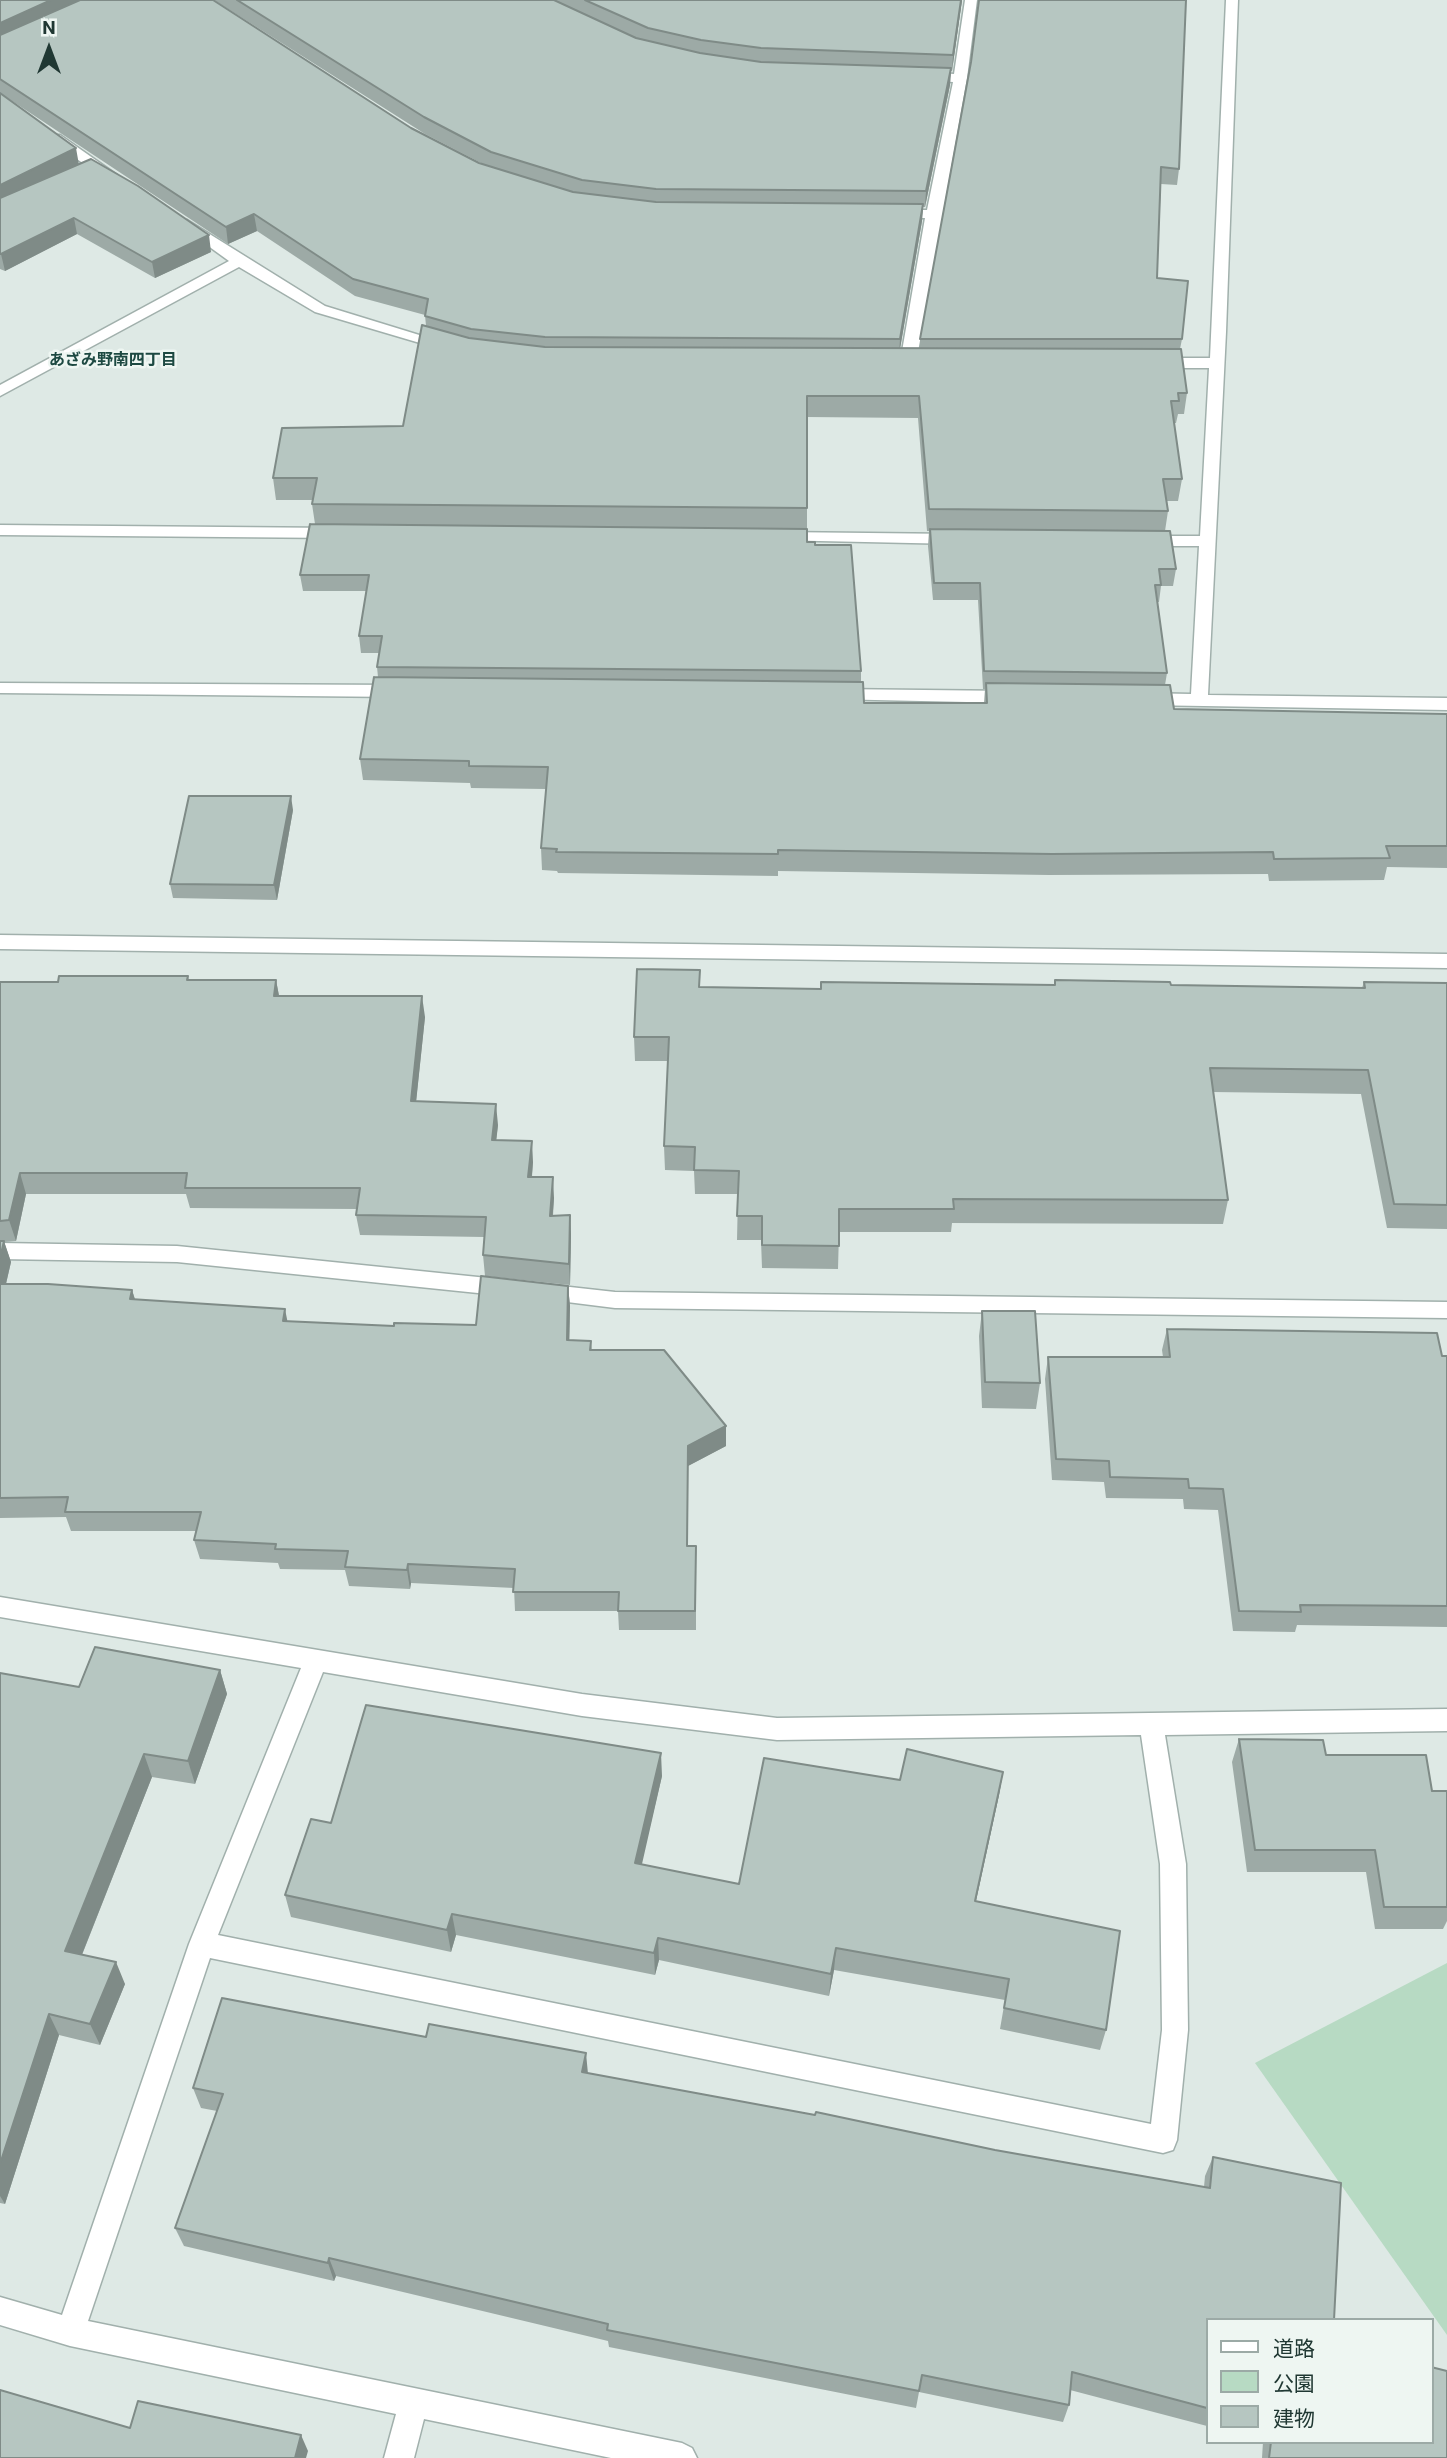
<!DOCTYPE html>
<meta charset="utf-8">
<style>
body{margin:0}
#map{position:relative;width:1447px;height:2458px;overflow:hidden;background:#dee9e5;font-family:Roboto,"Noto Sans JP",sans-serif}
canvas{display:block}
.legend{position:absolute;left:1206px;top:2318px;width:228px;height:126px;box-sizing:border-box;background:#eef6f2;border:2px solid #9caaa6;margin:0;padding:9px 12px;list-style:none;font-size:21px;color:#203833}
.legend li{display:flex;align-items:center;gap:14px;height:35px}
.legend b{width:35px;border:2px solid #9caaa6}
.north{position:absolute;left:14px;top:14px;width:70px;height:70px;-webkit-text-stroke:5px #eef6f2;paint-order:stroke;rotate:0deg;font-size:19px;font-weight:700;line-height:28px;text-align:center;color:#203833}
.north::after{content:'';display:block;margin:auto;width:24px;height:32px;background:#203833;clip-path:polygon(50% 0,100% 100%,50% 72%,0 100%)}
</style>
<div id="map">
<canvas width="1447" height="2458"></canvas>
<ul class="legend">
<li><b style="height:9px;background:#fff"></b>道路</li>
<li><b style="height:19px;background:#b7dac3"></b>公園</li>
<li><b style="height:19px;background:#b6c6c1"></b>建物</li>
</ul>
<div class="north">N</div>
</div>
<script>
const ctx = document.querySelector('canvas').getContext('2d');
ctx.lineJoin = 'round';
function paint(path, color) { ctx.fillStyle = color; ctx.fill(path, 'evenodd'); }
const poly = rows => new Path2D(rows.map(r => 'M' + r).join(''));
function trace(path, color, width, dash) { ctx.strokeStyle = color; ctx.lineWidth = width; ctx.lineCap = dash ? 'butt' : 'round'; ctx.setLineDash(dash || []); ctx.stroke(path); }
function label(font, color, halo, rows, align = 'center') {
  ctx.font = font + ' Roboto,"Noto Sans JP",sans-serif'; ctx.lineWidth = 5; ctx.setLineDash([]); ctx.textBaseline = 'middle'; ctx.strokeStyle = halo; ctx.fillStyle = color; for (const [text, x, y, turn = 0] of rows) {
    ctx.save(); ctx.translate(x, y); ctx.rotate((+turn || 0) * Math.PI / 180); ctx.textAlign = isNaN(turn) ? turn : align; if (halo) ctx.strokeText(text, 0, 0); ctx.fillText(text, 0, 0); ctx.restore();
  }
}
paint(poly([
 [1447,1963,1447,2335,1255,2063]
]), '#b7dac3');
const minor = poly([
 [965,0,977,0,967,78,916,363,908,368,900,363,925,218,896,218,889,214,896,210,927,210,953,82,924,80,917,76,924,72,954,74,965,0],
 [1226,0,1238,0,1226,332,1208,695,1447,698,1447,710,1143,705,1134,699,1143,693,1191,694,1199,546,1143,546,1135,541,1143,536,1200,536,1209,368,1157,368,1149,363,1157,358,1210,358,1226,0],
 [50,135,60,135,117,175,105,178,50,141,50,135],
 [187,220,325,306,455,346,447,351,315,312,239,267,0,396,0,385,229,261,182,227,180,224,187,220],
 [0,525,337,528,345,533,337,538,0,535,0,525],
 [779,532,957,534,965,539,957,544,773,540,773,534,779,532],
 [0,683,400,685,409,691,400,697,0,693,0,683],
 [835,689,1013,691,1022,697,1013,703,829,699,826,695,829,691,835,689],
 [0,1243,177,1246,507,1280,515,1282,518,1288,515,1294,507,1296,177,1262,0,1259,0,1243],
 [543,1284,615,1292,1447,1302,1447,1318,615,1308,535,1298,532,1292,535,1286,543,1284],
 [0,1597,582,1694,777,1718,1447,1709,1447,1731,1165,1735,1186,1864,1188,2030,1177,2140,1173,2150,1163,2153,210,1958,88,2321,682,2443,692,2448,697,2458,611,2458,424,2419,414,2458,384,2458,396,2414,70,2346,0,2325,0,2297,62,2315,189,1944,301,1668,0,1617,0,1597],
 [323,1672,582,1716,777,1740,1141,1735,1160,1864,1162,2030,1151,2124,218,1935,323,1672]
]);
const tertiary = poly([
 [0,935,1447,954,1447,968,0,949,0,935]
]);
trace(minor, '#a1b0ac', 3);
trace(tertiary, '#a1b0ac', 3);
paint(minor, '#fff');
paint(tertiary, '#fff');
paint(poly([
 [0,0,411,128,479,163,485,165,425,134,214,0,962,0,952,71,951,71,950,85,925,207,923,207,922,221,900,348,920,348,920,339,971,62,1179,169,1177,185,1161,184,1157,278,1182,339,1180,349,1187,393,1184,414,1178,414,1176,423,1174,423,1182,479,1178,501,1167,501,1168,511,1165,531,1176,569,1173,586,1161,586,1159,602,1157,602,1167,673,1165,685,1174,709,1447,714,1447,868,1387,867,1384,880,1269,881,1268,874,1049,875,778,871,778,876,558,873,557,871,542,870,541,848,546,789,471,788,470,783,363,780,360,759,378,677,377,667,379,653,361,653,359,636,366,591,303,591,300,575,315,524,312,504,313,500,276,500,273,478,403,426,426,326,425,315,355,296,257,231,228,244,0,93],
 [807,417,918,418,927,531,929,531,928,546,933,600,978,600,983,689,985,689,984,703,864,703,861,682,861,671,815,545,807,542],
 [0,93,79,164,211,252,155,278,77,234,5,271,0,269],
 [293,810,277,900,173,898,170,884],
 [188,976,189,980,276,980,279,996,425,1017,416,1101,498,1125,496,1140,533,1162,532,1177,554,1198,553,1216,570,1215,571,1235,570,1285,485,1276,483,1255,484,1237,360,1235,356,1215,357,1209,190,1208,186,1194,26,1194,16,1241,4,1242,11,1262,6,1284,132,1290,135,1299,287,1322,394,1326,476,1325,568,1286,570,1306,569,1340,591,1341,592,1350,726,1446,688,1466,687,1546,696,1546,696,1630,619,1630,618,1611,515,1611,514,1588,411,1583,410,1589,349,1586,345,1570,280,1569,278,1563,200,1559,194,1540,196,1531,71,1531,66,1517,0,1518,0,982,58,982],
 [1055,980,1171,985,1362,988,1364,982,1447,983,1447,1229,1387,1228,1361,1094,1213,1092,1228,1200,1223,1224,952,1223,951,1232,839,1232,838,1269,762,1268,761,1240,737,1240,738,1194,695,1194,694,1171,665,1170,664,1146,668,1061,635,1061,634,1037,700,987,820,989,1054,985],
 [982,1311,1040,1383,1036,1409,982,1408,979,1336],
 [1167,1329,1447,1356,1447,1627,1297,1625,1295,1632,1233,1631,1218,1510,1184,1509,1183,1499,1106,1498,1104,1482,1052,1480,1045,1379,1048,1357,1163,1357,1162,1350],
 [220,1670,227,1694,195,1784,152,1777,82,1955,125,1984,100,2045,59,2035,5,2204,0,2203,0,1673,79,1687],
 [1239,1739,1326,1755,1432,1791,1447,1791,1447,1921,1443,1929,1375,1929,1366,1872,1247,1872,1232,1762],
 [1003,1772,999,1795,976,1901,1106,2030,1100,2050,1000,2029,1005,2000,834,1970,829,1996,659,1960,655,1975,456,1935,451,1952,291,1917,285,1895,331,1823,662,1776,641,1864,739,1884,900,1780],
 [588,2073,995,2150,1204,2187,1205,2176,1213,2157,1207,2320,1207,2426,1070,2390,1069,2405,1063,2422,919,2392,916,2408,609,2347,608,2341,336,2276,334,2281,184,2246,175,2228,217,2111,201,2108,193,2088],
 [1263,2442,1431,2442,1447,2458,1262,2458]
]), '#9daaa6');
paint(poly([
 [51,0,90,0,0,40,0,23],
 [961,0,962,0,952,71,953,55],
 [951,68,950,85,925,207,926,191],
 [76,148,79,165,0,203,0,185],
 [923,204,922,221,899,355,900,339],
 [254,214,257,231,228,244,226,227],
 [74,218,77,234,5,271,1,254],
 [209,235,211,252,155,278,152,262],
 [291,796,293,810,277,900,274,885],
 [276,980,280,1001,274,996],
 [422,996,425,1017,414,1122,411,1101],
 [496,1104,498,1125,494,1161,492,1140],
 [532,1141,533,1162,530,1197,528,1177],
 [20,1173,26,1194,16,1241,9,1220],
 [553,1177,554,1198,551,1236,550,1216],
 [570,1215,571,1235,570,1285,569,1264],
 [4,1241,11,1262,1,1305,0,1302,0,1258],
 [568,1286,570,1306,569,1360,567,1340],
 [132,1290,138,1310,130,1299],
 [285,1309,289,1329,283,1321],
 [726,1426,726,1446,688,1466,687,1565,688,1446],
 [408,1564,411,1583,410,1589,407,1570],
 [220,1670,227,1694,195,1784,188,1761],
 [661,1753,662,1776,637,1886,635,1863],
 [144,1754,152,1777,75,1972,65,1951],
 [1003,1772,999,1795,971,1923,975,1901],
 [452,1914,456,1935,451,1952,447,1930],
 [658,1938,659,1960,655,1975,654,1953],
 [836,1948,834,1970,829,1996,831,1974],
 [116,1962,125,1984,100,2045,90,2024],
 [49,2014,59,2035,5,2204,0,2196,0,2164],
 [586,2053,588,2074,582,2072],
 [329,2258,336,2276,334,2281,328,2263],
 [301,2435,308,2451,306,2458,295,2458]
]), '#7f8b87');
const building = poly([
 [0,0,51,0,0,23,0,0],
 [80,0,213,0,411,128,479,163,573,192,656,202,923,204,900,339,545,337,471,329,425,316,428,299,353,279,254,214,226,227,0,79,0,35,80,0],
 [237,0,554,0,636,38,700,53,761,62,951,68,926,191,656,189,582,180,491,152,424,117,237,0],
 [585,0,961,0,953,55,761,48,701,40,648,28,585,0],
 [979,0,1186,0,1179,169,1161,167,1157,278,1188,281,1182,339,920,339,971,62,979,0],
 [0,93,76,148,0,185,0,93],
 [91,159,138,186,209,235,152,262,74,218,1,254,0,254,0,198,91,159],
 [422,325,469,338,545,347,1181,349,1187,393,1178,393,1179,401,1171,401,1182,479,1163,479,1168,511,929,509,919,396,807,396,807,508,312,504,317,478,273,478,282,428,403,426,422,325],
 [310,524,807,529,807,542,815,542,815,545,851,545,861,671,377,667,382,636,359,636,369,575,300,575,310,524],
 [930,529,1170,531,1176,569,1159,569,1161,585,1155,585,1167,673,984,671,980,583,934,583,930,529],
 [374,677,863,682,864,703,987,703,986,683,1170,685,1174,709,1447,714,1447,846,1386,846,1390,858,1274,859,1273,852,1052,854,778,850,778,854,556,852,557,849,541,848,548,767,469,766,469,761,360,759,374,677],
 [189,796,291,796,274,885,170,884,189,796],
 [637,969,700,970,699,987,821,989,821,982,1055,985,1055,980,1170,982,1171,985,1365,988,1364,982,1447,983,1447,1205,1394,1204,1368,1070,1210,1068,1228,1200,953,1199,954,1209,839,1209,839,1246,762,1245,762,1216,737,1216,739,1171,694,1170,695,1147,664,1146,669,1037,634,1037,637,969],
 [59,976,188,976,187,980,276,980,274,996,422,996,411,1101,496,1104,492,1140,532,1141,528,1177,553,1177,550,1216,570,1215,569,1264,483,1255,486,1217,356,1215,360,1188,185,1188,187,1173,20,1173,9,1220,0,1221,0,982,58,982,59,976],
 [0,1241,4,1241,0,1258,0,1241],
 [481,1276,568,1286,567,1340,591,1341,590,1350,664,1350,726,1426,688,1446,687,1546,696,1546,695,1611,618,1611,619,1592,513,1592,515,1569,408,1564,407,1570,345,1567,348,1551,275,1549,276,1544,194,1540,201,1512,65,1512,68,1497,0,1498,0,1284,48,1284,132,1290,130,1299,285,1309,283,1321,394,1326,394,1323,476,1325,481,1276],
 [982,1311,1035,1311,1040,1383,985,1382,982,1311],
 [1167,1329,1437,1333,1442,1356,1447,1356,1447,1606,1300,1605,1301,1612,1239,1611,1223,1489,1189,1488,1188,1479,1110,1477,1109,1461,1056,1459,1048,1357,1170,1357,1167,1329],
 [95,1647,220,1670,188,1761,144,1754,65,1951,116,1962,90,2024,49,2014,0,2164,0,1673,79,1687,95,1647],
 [366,1705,661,1753,635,1863,739,1884,764,1758,900,1780,907,1749,1003,1772,975,1901,1120,1931,1106,2030,1004,2008,1009,1979,836,1948,831,1974,658,1938,654,1953,452,1914,447,1930,285,1895,311,1819,331,1823,366,1705],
 [1239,1739,1323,1740,1326,1755,1426,1755,1432,1791,1447,1791,1447,1907,1384,1907,1375,1850,1255,1850,1239,1739],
 [222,1998,426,2037,429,2024,586,2053,582,2072,815,2115,816,2112,995,2150,1210,2188,1213,2157,1341,2183,1334,2320,1207,2320,1207,2408,1072,2372,1069,2405,922,2375,919,2391,607,2330,608,2324,329,2258,328,2263,175,2228,223,2094,193,2088,222,1998],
 [1431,2367,1447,2371,1447,2458,1269,2458,1271,2442,1431,2442,1431,2367],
 [0,2390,130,2428,138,2401,301,2435,295,2458,0,2458,0,2390]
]);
paint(building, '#b6c6c1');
trace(building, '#7f8b87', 2);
label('bold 16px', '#1d4942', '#eef6f2', [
 ["あざみ野南四丁目",113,361]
]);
</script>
